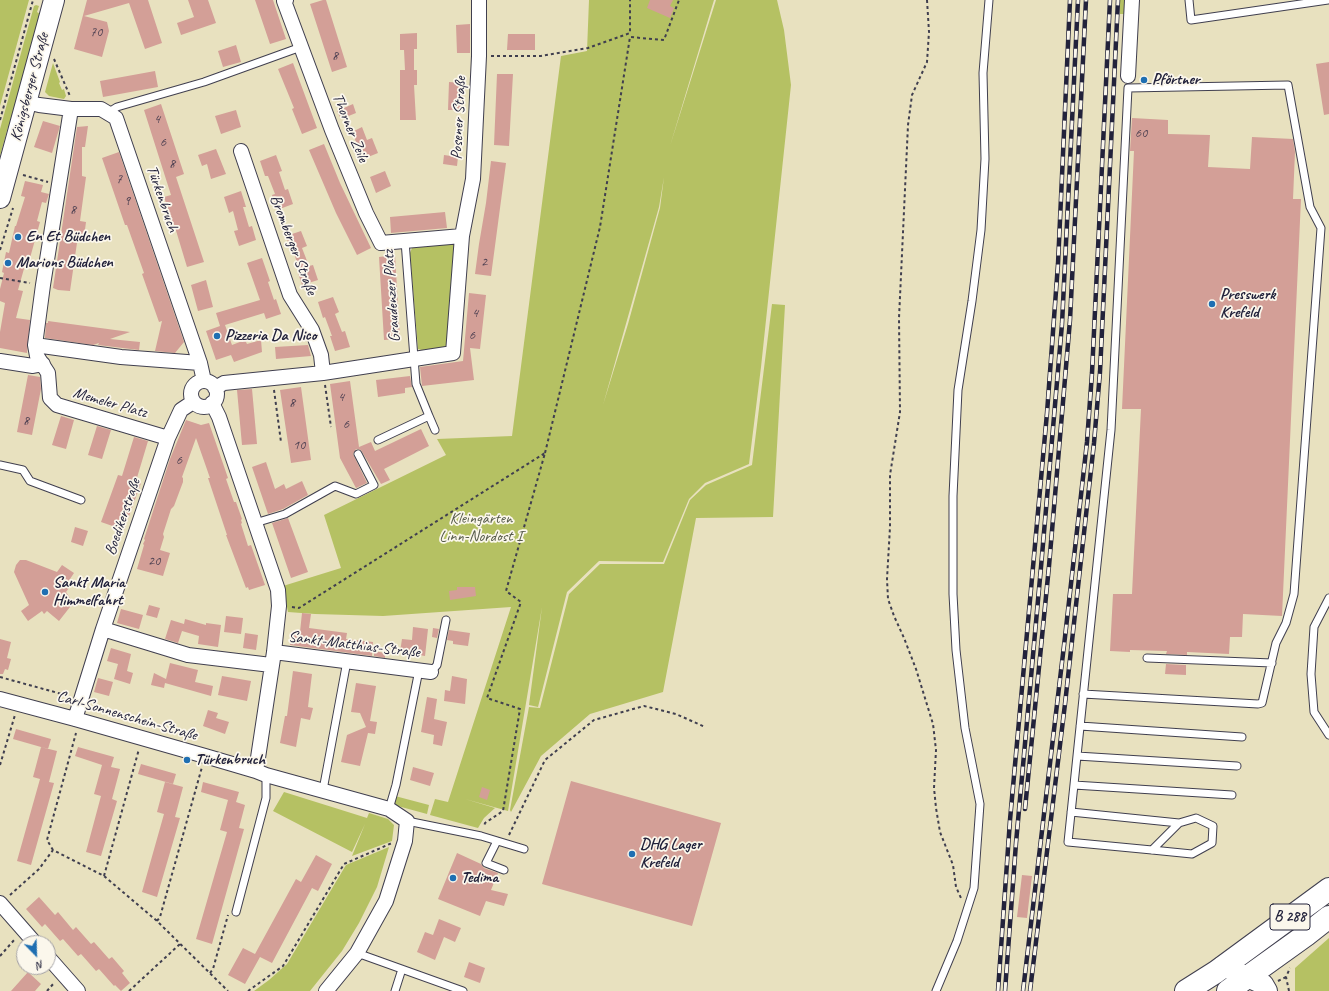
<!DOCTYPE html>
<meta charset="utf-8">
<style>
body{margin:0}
#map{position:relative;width:1329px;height:991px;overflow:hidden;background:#e8e1bf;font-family:Caveat,sans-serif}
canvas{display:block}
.north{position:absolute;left:16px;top:935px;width:40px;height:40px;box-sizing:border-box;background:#fbf7ec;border:1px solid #a4a2a5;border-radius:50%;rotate:157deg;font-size:11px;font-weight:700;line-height:16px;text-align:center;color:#22223b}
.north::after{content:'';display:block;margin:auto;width:14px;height:18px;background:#1f6fb2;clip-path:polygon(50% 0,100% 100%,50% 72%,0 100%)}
</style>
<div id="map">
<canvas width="1329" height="991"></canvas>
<div class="north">N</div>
</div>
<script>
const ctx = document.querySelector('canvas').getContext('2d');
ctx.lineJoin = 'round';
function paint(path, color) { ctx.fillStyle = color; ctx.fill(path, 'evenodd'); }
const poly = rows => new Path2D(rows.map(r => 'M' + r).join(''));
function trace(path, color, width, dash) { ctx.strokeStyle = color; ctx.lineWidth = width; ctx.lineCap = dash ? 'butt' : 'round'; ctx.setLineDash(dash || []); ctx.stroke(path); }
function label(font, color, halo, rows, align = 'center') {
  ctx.font = font + ' Caveat,sans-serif'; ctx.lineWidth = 3.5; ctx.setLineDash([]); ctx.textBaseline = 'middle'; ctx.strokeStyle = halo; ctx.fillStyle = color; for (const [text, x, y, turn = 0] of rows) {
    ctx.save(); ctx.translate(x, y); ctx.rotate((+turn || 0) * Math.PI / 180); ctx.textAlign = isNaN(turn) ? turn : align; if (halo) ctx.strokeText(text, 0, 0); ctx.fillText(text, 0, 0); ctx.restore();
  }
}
paint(poly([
 [0,0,29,0,0,106],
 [589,0,714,0,670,146,716,0,777,0,784,30,791,85,761,367,749,464,705,483,689,499,663,562,599,561,567,592,538,707,529,705,542,607,508,811,465,799,495,808,484,818,478,828,430,815,435,799,448,802,511,607,383,616,315,614,288,612,283,586,341,568,324,515,446,455,437,439,512,436,561,56,587,51],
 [664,177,660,208,628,324,603,405,659,207],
 [1120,0,1125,0,1124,14,1120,14],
 [36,5,39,6,37,12,40,14,34,34,38,35,13,128,8,127,0,156,0,129,34,6],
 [53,63,60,82,59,83,62,90,64,89,66,96,64,99,49,96,45,92],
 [455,243,449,344,446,347,422,350,418,349,410,253,412,248],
 [772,304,785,305,773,517,696,518,663,692,590,714,541,756,511,812,510,810,529,707,540,708,569,594,600,564,664,564,690,500,706,485,752,465],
 [284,792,367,818,369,813,388,819,394,825,392,841,352,856,365,824,352,852,273,811],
 [395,796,429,805,427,814,394,805],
 [389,847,377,887,359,923,342,951,310,991,254,991,269,980,287,964,346,865],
 [1329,938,1329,991,1295,991,1295,968]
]), '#b5c163');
paint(poly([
 [87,0,148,0,162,43,145,49,129,3,84,16,107,22,109,31,102,57,74,49],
 [188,0,208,0,216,23,181,35,177,23,194,17],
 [255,0,273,0,286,39,270,44],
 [323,0,326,0,347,67,332,72,310,4],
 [650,0,673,0,670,6,674,8,670,18,647,8],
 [470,24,470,53,457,53,456,25],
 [417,33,417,49,414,49,414,70,417,70,417,85,414,85,416,120,400,120,400,70,405,70,404,50,400,50,400,34],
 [508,34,535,34,535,50,507,50],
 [236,45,241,62,223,67,218,51],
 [1329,62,1329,114,1324,115,1316,64],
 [293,63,317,128,302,134,292,109,294,108,278,69],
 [155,71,158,87,103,97,100,81],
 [497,74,513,74,509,146,494,145],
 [449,82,464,83,463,110,448,110],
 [161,104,184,174,176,177,204,262,187,267,174,224,173,224,164,197,171,195,144,110],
 [353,104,356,113,341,119,337,111],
 [236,110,241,127,221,134,215,116],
 [1132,118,1168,120,1168,134,1210,135,1208,167,1250,169,1252,137,1293,139,1295,152,1293,199,1301,199,1282,616,1243,614,1242,637,1230,637,1229,654,1187,652,1187,655,1166,654,1167,651,1130,650,1130,652,1110,651,1113,594,1132,594,1141,409,1122,409,1134,151,1130,151],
 [43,121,60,126,52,153,34,147],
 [88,126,85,147,82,147,82,176,86,177,80,221,86,222,84,237,78,236,70,291,58,290,53,288,77,127],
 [362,127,367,140,372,138,378,153,363,159,352,132],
 [324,144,340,183,371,248,357,255,336,213,309,150],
 [216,149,226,174,211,179,207,164,202,166,198,155],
 [119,152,184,342,175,353,155,351,162,321,159,322,142,274,144,273,127,225,125,225,102,158],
 [276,155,282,171,279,172,285,190,288,189,293,204,277,210,272,195,275,194,268,176,265,176,260,161],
 [444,155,458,157,457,166,443,164],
 [491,161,506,163,491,276,475,274,479,244,486,203],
 [385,171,391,186,376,193,370,177],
 [25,181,43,185,41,192,49,194,46,203,42,202,37,221,40,222,30,258,27,258,18,290,23,291,16,318,30,320,27,353,0,348,0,332,5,303,0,301,0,289,4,273,2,272,6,252,9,253,15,226,16,226,25,197,21,196],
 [241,191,246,207,243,207,249,227,252,226,256,240,239,246,234,231,238,230,233,211,229,213,224,197],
 [445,212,447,228,391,233,390,217],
 [301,231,307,246,302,248,309,266,313,265,318,280,302,285,297,270,299,269,293,250,291,251,286,236],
 [395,255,400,339,384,340,379,257],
 [262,258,270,281,268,282,274,300,276,299,281,314,266,319,264,313,225,325,232,345,245,340,247,344,261,340,262,352,234,362,231,355,216,360,206,331,220,326,216,313,260,300,247,263],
 [206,280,213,307,198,311,191,285],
 [469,293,486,295,480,349,470,348,474,380,422,386,420,367,463,361],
 [333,297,339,312,335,314,342,332,345,331,350,347,335,351,330,336,332,336,325,317,323,318,318,302],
 [48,321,130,332,110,339,140,342,139,350,98,345,99,343,93,345,45,338,46,323,48,323],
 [308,345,311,356,276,359,275,347],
 [28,375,40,377,41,389,32,435,17,432],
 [410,376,412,387,405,388,405,393,378,397,376,380],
 [350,381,359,447,371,442,375,451,421,429,429,446,384,469,390,480,381,484,361,450,356,449,353,454,367,483,356,488,340,458,330,384],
 [301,387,311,460,291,463,280,390],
 [252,389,257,444,242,445,237,390],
 [61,416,74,420,66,449,52,445],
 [186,420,201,425,209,423,228,478,226,479,234,502,236,502,242,519,241,520,242,523,241,524,248,546,251,545,265,585,249,590,248,587,246,588,226,535,227,535,208,478,210,478,196,438,182,477,183,478,183,482,174,506,171,509,163,534,164,537,160,550,170,553,163,576,137,569,144,545,143,544,145,540,144,539,154,508,170,459],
 [97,426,111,430,102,459,88,455],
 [134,437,148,441,136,481,141,483,124,530,101,522,118,475,122,476],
 [266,462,275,489,284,484,286,489,302,481,308,495,283,509,268,514,252,467],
 [288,518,308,572,291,578,272,523],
 [75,527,88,531,83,546,71,542],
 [20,560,26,560,57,572,62,565,74,573,66,585,69,588,66,592,75,605,70,607,59,621,47,611,44,614,42,611,28,621,21,611,29,605,14,572,16,565],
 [457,587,475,587,476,596,450,600,449,591,457,590],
 [149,605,160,608,157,618,146,615],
 [121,609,143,615,139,629,117,623],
 [302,613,311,614,309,628,347,633,346,639,373,642,372,656,290,645,292,631,300,632],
 [226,616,243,618,241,634,224,632],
 [185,619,206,625,206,623,221,625,218,647,198,644,199,636,182,631,178,643,165,639,171,620,184,624],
 [413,627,428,629,425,656,400,652,402,639,412,640],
 [433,628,439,629,437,638,432,637],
 [449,630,470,633,468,646,453,644,453,641,447,640],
 [245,633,258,635,256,650,243,648],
 [0,639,11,642,7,658,11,659,8,670,5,669,3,674,0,674],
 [111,648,131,654,127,671,133,673,130,684,114,679,118,664,107,661],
 [374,651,385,653,385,658,374,656],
 [170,663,198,670,195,682,213,686,211,696,165,683,164,688,151,685,154,673,166,679],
 [1166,664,1186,665,1186,675,1165,674],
 [293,671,312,674,308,707,313,708,310,720,301,718,296,747,280,743,285,716,287,716],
 [222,676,251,681,247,701,218,695],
 [452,676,467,679,465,704,444,701,445,690,450,691],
 [98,678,113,682,109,696,94,692],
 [356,683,376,686,370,721,377,722,375,734,368,733,360,766,341,762,347,735,366,727,360,713,351,712],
 [427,697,437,699,434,719,447,722,442,746,433,744,434,735,421,732],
 [208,710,218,713,216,718,229,722,225,734,203,726],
 [16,729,51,739,48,749,13,739],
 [41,747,57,751,49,782,54,783,31,865,17,861,40,779,33,777],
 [78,747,114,757,111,767,120,769,112,799,117,801,101,856,86,852,101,796,94,794,102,765,75,756],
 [141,764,176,774,173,784,138,774],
 [413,767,434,773,430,786,410,780],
 [571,781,721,823,692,926,542,884],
 [165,782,183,787,175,817,180,818,157,897,142,892,164,814,157,812],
 [203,782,239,792,236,802,230,800,245,805,239,828,244,829,212,944,196,939,227,832,220,830,228,800,201,792],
 [482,787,490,790,487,800,479,797],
 [457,853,481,864,484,868,498,873,491,890,508,894,504,906,486,901,480,916,438,899],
 [316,855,332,864,318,891,312,888,272,963,260,957,245,984,228,975,243,948,255,954,296,879,301,882],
 [1022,875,1032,876,1027,918,1017,917],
 [39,897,55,915,58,912,73,930,76,927,91,944,94,942,109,959,112,957,124,971,122,973,130,983,121,991,115,985,114,986,99,969,96,971,81,954,78,956,63,939,60,941,45,924,42,927,26,909],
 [439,919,461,928,455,942,444,937,435,960,417,952,425,932,433,935],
 [469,962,485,968,480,983,464,977],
 [28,972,41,984,35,991,11,991]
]), '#d39f97');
const lane = poly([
 [1189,0,1191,20,1328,0],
 [109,112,117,107,204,82,301,47],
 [429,416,435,430],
 [378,440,429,416,416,384,405,241],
 [0,465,23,470,30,481,81,500],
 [255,523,285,514,335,486,356,494,374,485,358,454],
 [1329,598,1314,627,1311,674,1314,712,1329,735],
 [1147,658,1272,663],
 [431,672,437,665,446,620],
 [1083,694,1258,704,1262,703,1276,643,1286,623,1294,594,1321,228,1310,207,1288,85,1128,88,1111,430,1068,842,1152,850,1192,854,1212,843,1213,826,1196,818,1179,823,1152,850],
 [1080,726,1242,737],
 [1077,756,1237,766],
 [1074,785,1232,795],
 [323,790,347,661],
 [389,809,396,785,419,670],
 [1071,812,1179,823],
 [407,821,481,836,524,849],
 [497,841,486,863,504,870],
 [236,912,266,798,266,775],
 [357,953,463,991],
 [395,991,402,969],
 [936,991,957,941,974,888,980,804,965,728,956,650,953,594,953,496,958,390,972,301,981,230,985,159,983,73,989,0]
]);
const street = poly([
 [286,0,284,1,332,130,366,213,381,243,462,236],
 [1128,76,1132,0],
 [26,102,39,105,71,109,101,109,116,118,200,363,204,381],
 [71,109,43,285,35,345,37,356,48,373,50,398,57,405,168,438],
 [241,151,290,295,312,330,321,355,323,373],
 [35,345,121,357,200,363],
 [0,361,33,366,43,364],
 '191 394a13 13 0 1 1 26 0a13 13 0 1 1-26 0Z',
 [215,388,224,383,323,373,453,353,462,236,473,179,479,56,479,0],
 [212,403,219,417,278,590,279,606,274,652,256,771],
 [103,629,188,655,271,665],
 [274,652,431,672],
 [0,699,75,719,205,756,256,771,266,775,389,809,407,821,405,841,386,901,357,953,326,991],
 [75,719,103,629,168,438,181,410,193,402],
 [0,903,35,943],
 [48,957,78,991]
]);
const secondary = poly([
 [0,198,54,0],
 [1223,966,1263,984,1267,991]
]);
const primary = poly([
 [1186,991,1216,972,1329,889],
 [1228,991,1306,935,1329,917]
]);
trace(lane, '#403f4f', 9);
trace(street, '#403f4f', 16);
trace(secondary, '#403f4f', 22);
trace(primary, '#403f4f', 24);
trace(poly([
 [927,0,929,32,927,62,912,95,908,125,899,318,900,412,890,475,890,527,887,579,888,599,894,616,904,638,916,669,933,724,936,750,934,788,936,808,940,832,953,865,956,887,961,898],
 [491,56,541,56,588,48,630,33,630,0],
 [54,59,70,96],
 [0,120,33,0],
 [23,175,48,182],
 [0,250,13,208],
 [0,278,30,283],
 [325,385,331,427],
 [274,390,281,442],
 [545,453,600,227,630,37,664,40,679,0],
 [292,607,299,608,545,453,506,591,521,602,487,698,520,709,503,811,485,823,484,827],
 [0,677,69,696],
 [0,765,15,715],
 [509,835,545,760,594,720,644,706,676,714,705,727],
 [53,850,47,840,76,733],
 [104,876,139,749],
 [10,895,39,869,53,850,104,876,157,921,228,991],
 [157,921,160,917,202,767],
 [0,956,15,939],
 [210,973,213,969,228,915],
 [1278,981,1286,977],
 [47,991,54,983],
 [129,991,180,944],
 [248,991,283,966,344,864,392,843],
 [1289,991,1286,977,1290,968]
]), '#403f4f', 2, [3, 3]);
trace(lane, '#fff', 7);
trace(street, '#fff', 14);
trace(secondary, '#fff', 20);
trace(primary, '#fff', 22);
const rail = poly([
 [1025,809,1049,566,1070,320,1086,0],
 [998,991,1010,820,1047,413,1058,264,1070,0],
 [1005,991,1016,843,1041,567,1062,324,1078,0],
 [1023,991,1065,637,1087,442,1092,373,1110,0],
 [1030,991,1065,704,1094,443,1100,372,1118,0]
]);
trace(rail, '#22223b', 4.5);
trace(rail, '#fbf7ec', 3, [9]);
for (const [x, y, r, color] of [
 [1144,80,4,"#1f6fb2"],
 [18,237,4,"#1f6fb2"],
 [8,263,4,"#1f6fb2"],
 [1212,304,4,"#1f6fb2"],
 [217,336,4,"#1f6fb2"],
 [45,592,4,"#1f6fb2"],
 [187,760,4,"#1f6fb2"],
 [632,854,4,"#1f6fb2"],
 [453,878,4,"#1f6fb2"]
]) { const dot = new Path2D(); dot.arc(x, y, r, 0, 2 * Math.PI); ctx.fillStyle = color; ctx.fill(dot); trace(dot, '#fbf7ec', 1.5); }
label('14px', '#4e4152', null, [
 ["70",96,32],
 ["8",335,56],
 ["4",157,119],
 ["60",1141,133],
 ["6",163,142],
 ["8",172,164],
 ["7",119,179],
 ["9",127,201],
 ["8",73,210],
 ["2",484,262],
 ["4",475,313],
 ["6",472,335],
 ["4",341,397],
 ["8",292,403],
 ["8",26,421],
 ["6",346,424],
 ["10",299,445],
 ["6",179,460],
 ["20",154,561]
]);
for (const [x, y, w] of [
 [1290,917,40]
]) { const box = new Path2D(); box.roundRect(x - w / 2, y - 13, w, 26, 3); ctx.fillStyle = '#fbf7ec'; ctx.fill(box); trace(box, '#22223b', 1); }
label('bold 15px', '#22223b', null, [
 ["B 288",1290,917]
]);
label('bold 16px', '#22223b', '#fbf7ec', [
 ["Pförtner",1152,80],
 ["En Et Büdchen",26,237],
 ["Marions Büdchen",16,263],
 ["Presswerk",1220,295],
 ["Krefeld",1220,313],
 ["Pizzeria Da Nico",225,336],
 ["Sankt Maria",53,583],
 ["Himmelfahrt",53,601],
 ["Türkenbruch",195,760],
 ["DHG Lager",640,845],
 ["Krefeld",640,863],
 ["Tedima",461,878]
], 'left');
label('16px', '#22223b', '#fbf7ec', [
 ["Königsberger Straße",30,87,-75],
 ["Posener Straße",459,118,-87],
 ["Thorner Zeile",350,128,68],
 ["Türkenbruch",162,199,71],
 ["Bromberger Straße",293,245,69],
 ["Graudenzer Platz",392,296,-94],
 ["Memeler Platz",110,403,16],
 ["Boedikerstraße",123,517,-71],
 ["Sankt-Matthias-Straße",354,645,7],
 ["Carl-Sonnenschein-Straße",127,716,16]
]);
label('16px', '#555a49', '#fbf7ec', [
 ["Kleingärten",481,519],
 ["Linn-Nordost I",481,537]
]);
</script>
